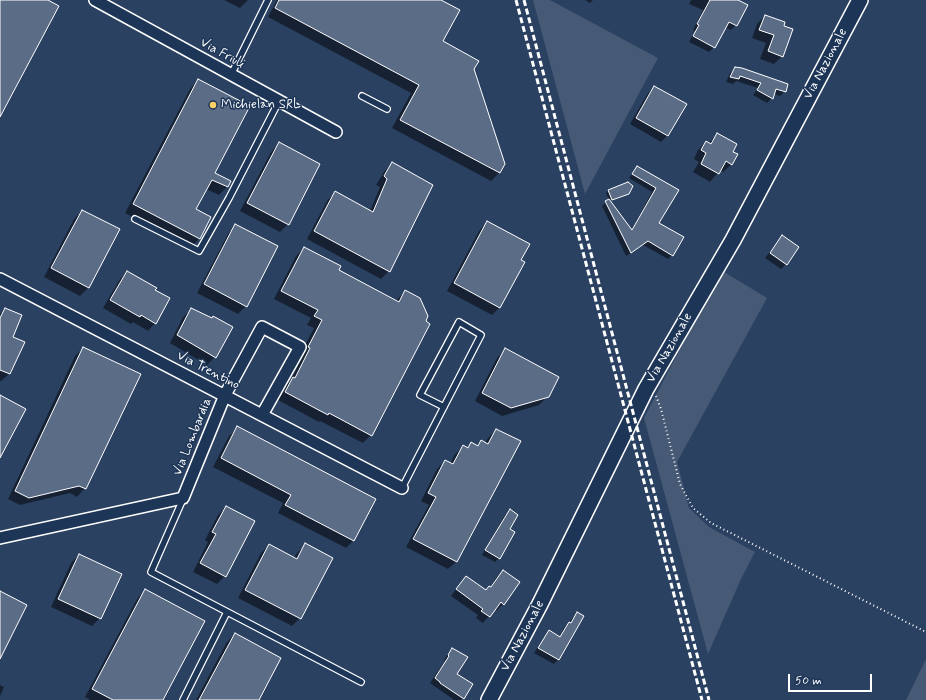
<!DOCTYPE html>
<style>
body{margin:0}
#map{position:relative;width:926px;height:700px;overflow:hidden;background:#2a4161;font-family:Mynerve,sans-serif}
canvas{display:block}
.scale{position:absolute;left:788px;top:674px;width:84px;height:18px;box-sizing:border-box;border:2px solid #fff;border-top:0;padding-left:5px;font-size:12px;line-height:14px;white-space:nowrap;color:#fff;-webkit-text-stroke:3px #1d3557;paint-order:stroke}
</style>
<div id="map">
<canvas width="926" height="700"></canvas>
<div class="scale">50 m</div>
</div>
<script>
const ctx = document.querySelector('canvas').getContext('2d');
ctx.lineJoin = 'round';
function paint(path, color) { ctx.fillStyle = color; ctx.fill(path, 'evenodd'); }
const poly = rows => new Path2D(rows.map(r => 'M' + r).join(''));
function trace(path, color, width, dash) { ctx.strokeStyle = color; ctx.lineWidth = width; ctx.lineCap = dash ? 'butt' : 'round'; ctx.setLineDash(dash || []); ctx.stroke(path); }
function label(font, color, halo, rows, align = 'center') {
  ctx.font = font + ' Mynerve,sans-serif'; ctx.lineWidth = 3; ctx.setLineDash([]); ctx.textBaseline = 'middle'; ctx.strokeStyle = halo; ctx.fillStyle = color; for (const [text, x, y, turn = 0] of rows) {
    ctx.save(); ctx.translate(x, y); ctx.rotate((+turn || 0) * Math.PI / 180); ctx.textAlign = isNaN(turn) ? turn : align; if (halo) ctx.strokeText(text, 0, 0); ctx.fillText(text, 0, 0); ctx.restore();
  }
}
paint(poly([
 [533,0,550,0,658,58,585,194],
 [721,270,767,298,677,462,689,508,709,527,755,552,741,579,708,654,644,418],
 [926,659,926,700,906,700]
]), '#465975');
paint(poly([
 [224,0,248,0,240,8],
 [277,0,439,0,442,42,473,69,504,164,499,173,491,181,392,128,411,93,268,17],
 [585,0,593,0,590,3],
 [691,0,737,0,736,25,731,30,725,27,714,47,709,52,689,42,695,31,693,30,703,10,689,4],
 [765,16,784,23,782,56,774,64,760,59,766,43,752,38,757,24],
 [735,68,785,91,780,96,774,94,772,98,767,103,753,95,758,88,736,81,733,84,726,82,730,73],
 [198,80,214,173,227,187,219,195,206,189,195,210,210,218,199,239,191,247,125,213,190,89],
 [654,87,667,136,661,142,630,124,648,93],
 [717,134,732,152,732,164,723,172,720,170,710,182,693,172,699,162,694,159,698,150,706,142,709,143],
 [279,144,288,224,280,232,240,211,271,152],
 [392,163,389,271,381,279,307,239,327,201,335,192,370,211,380,187,376,185,384,172],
 [637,168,677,190,658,223,672,255,668,259,643,245,626,256,602,206,606,202,631,231,652,192,629,178],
 [608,190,628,193,609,200,606,193],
 [82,211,88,288,80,296,44,277,74,219],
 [487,222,520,261,500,307,492,315,447,291,479,231],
 [236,225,246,306,238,314,197,293,228,234],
 [782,237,786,264,781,269,765,258],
 [304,248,337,271,396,301,405,291,424,322,371,435,363,443,320,421,319,422,278,400,285,386,290,381,303,356,300,355,314,328,307,325,311,318,274,299,296,256],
 [127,272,154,291,168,298,155,323,148,331,133,322,131,324,103,308,120,279],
 [5,309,11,337,23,343,9,374,1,381,0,381,0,314],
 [192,309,215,357,207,365,170,343,183,317],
 [83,348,85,488,77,497,70,493,20,505,8,499,75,356],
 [505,350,548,396,539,405,502,416,475,401,497,358],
 [238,428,354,540,346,548,278,513,283,503,213,467,229,436],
 [496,430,520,442,456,562,448,569,406,547,429,505,421,501,437,469,445,461,450,464,455,454,463,447,467,449,472,444,477,446,481,441,485,443,488,438],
 [226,507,225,576,217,584,193,572,208,542,205,540,218,515],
 [510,511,508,530,499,558,495,562,482,555,505,515],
 [269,545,294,558,297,553,305,545,300,618,292,626,238,598,261,553],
 [79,555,100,618,92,626,51,607,71,563],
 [503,571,503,604,497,610,495,609,483,623,476,618,478,615,451,596,460,584,466,577,485,591,490,588,496,578],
 [145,590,162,700,90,700,85,697,137,599],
 [577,613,583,616,558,660,554,664,534,653,545,636,549,631,559,638,564,628],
 [235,634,258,700,196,700,227,642],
 [452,649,456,674,463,698,461,700,454,700,430,683,445,661,444,660,448,654],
 [0,685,4,687,0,696]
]), '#0007');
const building = poly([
 [0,0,48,0,59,6,0,117,0,0],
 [279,0,441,0,460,10,443,41,479,61,474,69,505,164,500,173,400,120,419,85,275,8,279,0],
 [710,0,738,0,748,5,737,26,729,22,715,48,693,36,699,25,697,24,710,0],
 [765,15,785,22,784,26,793,29,783,57,768,51,774,35,759,30,765,15],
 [735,67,742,68,788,84,786,92,776,89,773,99,757,90,761,83,740,76,739,79,730,77,735,67],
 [198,79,250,106,215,173,231,181,228,187,212,180,196,209,211,217,200,239,133,204,198,79],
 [654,86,687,104,668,136,636,118,654,86],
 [717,133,737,144,733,152,738,154,732,165,726,161,719,174,701,164,706,153,701,150,706,141,711,144,717,133],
 [279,142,320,164,289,225,247,203,279,142],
 [392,162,433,185,390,272,314,231,335,191,373,212,387,179,384,176,392,162],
 [637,166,679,190,659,223,684,237,673,256,648,241,631,253,605,201,609,199,632,230,656,188,632,174,637,166],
 [628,182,633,186,629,194,612,200,608,190,628,182],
 [82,210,120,229,89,288,51,268,82,210],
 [487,221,530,244,521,260,525,262,500,308,454,283,487,221],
 [235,224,278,246,247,307,204,284,235,224],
 [782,235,799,247,787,265,770,253,782,235],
 [304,247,341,266,339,270,399,302,405,290,420,298,428,316,426,321,430,324,372,436,329,413,328,415,285,392,293,377,295,378,310,348,308,347,322,320,314,316,318,310,281,291,304,247],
 [127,271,157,288,155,290,170,298,156,324,141,315,140,317,110,300,127,271],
 [5,308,22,315,13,337,25,342,10,374,0,370,0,318,5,308],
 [191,308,212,318,213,316,233,327,216,358,177,335,191,308],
 [83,347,141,374,86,489,79,486,29,498,15,491,83,347],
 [505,348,559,377,549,397,511,408,482,393,505,348],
 [0,395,26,409,0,458,0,395],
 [237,426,376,499,354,541,285,505,291,495,221,458,237,426],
 [496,429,521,441,457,562,413,539,436,497,428,493,445,460,453,464,463,445,468,448,471,442,478,446,481,440,488,444,496,429],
 [226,506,255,521,226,577,200,563,216,534,212,532,226,506],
 [510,509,518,515,510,529,515,532,500,559,485,550,510,509],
 [305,543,333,558,301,619,245,590,269,544,297,559,305,543],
 [79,554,122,574,101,619,58,599,79,554],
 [503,570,520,582,504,605,501,602,490,617,481,611,483,609,456,589,466,576,486,590,489,586,491,587,503,570],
 [145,589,205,621,163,700,113,700,92,689,145,589],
 [0,591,27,605,0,659,0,591],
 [577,612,584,616,559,660,538,648,549,630,560,637,569,622,571,623,577,612],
 [235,633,281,658,259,700,199,700,235,633],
 [452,648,468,657,457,674,473,684,464,699,440,683,440,682,435,678,449,656,448,655,452,648]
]);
paint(building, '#5b6c86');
trace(building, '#fff', 1);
const lane = poly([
 [231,75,268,0],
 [362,96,387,109],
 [135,219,199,251,229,198,279,101],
 [402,488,481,335,459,322,420,395,444,407],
 [183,499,151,572,361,682],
 [183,700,227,612]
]);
const street = poly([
 [95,0,336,132],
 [0,279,402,488],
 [0,538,183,498,225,395,262,327,300,347,262,415]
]);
const secondary = poly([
 [489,700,540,604,646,389,733,240,860,0]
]);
trace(lane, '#fff', 8);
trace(street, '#fff', 14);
trace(secondary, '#fff', 18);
trace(poly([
 [656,396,661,409,680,484,693,508,711,523,926,632]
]), '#fff', 2, [1, 3]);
trace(lane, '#1d3557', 5.5);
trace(street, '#1d3557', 11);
trace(secondary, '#1d3557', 15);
trace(poly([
 [516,0,702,700],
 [524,0,709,700]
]), '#fff', 3, [6, 3]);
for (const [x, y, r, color] of [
 [213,105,4,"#ffd166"]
]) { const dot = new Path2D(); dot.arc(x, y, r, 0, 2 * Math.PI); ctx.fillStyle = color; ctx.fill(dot); trace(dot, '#1d3557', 1.5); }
label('13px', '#fff', '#1d3557', [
 ["Via Friuli",222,54,29],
 ["Via Nazionale",826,64,-62],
 ["Via Nazionale",670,348,-60],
 ["Via Trentino",208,371,27],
 ["Via Lombardia",193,437,-68],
 ["Via Nazionale",523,636,-62]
]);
label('13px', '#fff', '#1d3557', [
 ["Michielan SRL",221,105]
], 'left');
</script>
